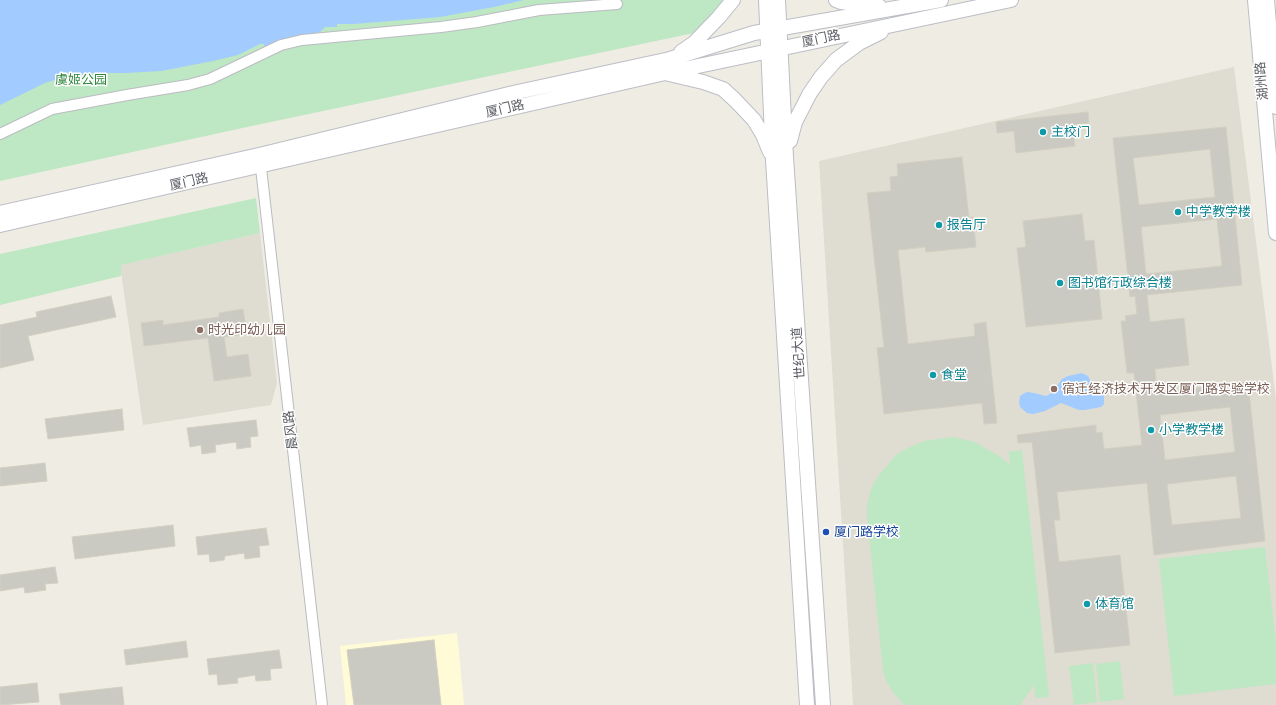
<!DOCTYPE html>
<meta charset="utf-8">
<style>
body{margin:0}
canvas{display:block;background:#efede3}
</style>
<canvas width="1276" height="705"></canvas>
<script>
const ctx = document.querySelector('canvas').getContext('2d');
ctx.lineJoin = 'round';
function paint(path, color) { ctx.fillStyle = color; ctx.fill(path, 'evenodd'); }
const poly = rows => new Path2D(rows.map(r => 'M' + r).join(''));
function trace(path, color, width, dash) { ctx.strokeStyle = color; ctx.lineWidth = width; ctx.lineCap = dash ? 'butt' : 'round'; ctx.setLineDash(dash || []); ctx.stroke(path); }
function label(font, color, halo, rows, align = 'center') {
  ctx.font = font + ' "IBM Plex Sans","Noto Sans SC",sans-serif'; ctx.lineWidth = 3; ctx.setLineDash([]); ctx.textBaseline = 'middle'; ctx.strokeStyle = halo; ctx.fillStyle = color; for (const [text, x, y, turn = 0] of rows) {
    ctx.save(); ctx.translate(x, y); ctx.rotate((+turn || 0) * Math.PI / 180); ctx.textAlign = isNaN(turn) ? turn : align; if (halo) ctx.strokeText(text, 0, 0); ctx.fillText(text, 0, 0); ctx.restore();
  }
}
paint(poly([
 [457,633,464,705,346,705,340,646]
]), '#fffbd7');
paint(poly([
 [1234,67,1276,399,1276,705,853,705,819,161],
 [260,233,277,383,271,405,143,425,120,265]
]), '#dfddd1');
paint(poly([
 [0,0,724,0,719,9,694,33,247,127,0,181],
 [256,198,260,233,121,265,121,276,0,305,0,254],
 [953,437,975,442,999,456,1010,465,1009,452,1022,450,1049,697,1035,698,1034,685,1020,705,904,705,892,691,885,678,883,670,867,516,867,506,870,492,874,483,880,474,896,455,908,448,924,441],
 [1265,547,1276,642,1276,684,1174,696,1159,559],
 [1120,661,1124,699,1100,702,1096,664],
 [1093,663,1097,702,1074,705,1069,666]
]), '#bee7c3');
paint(poly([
 [0,0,524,0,494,7,440,17,354,24,337,24,337,27,325,27,320,32,289,38,265,48,264,44,260,44,238,55,213,61,161,71,126,73,94,73,64,77,45,83,0,105],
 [1082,373,1088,376,1093,387,1104,395,1104,404,1101,407,1085,410,1079,410,1061,403,1045,411,1033,414,1027,413,1020,407,1019,402,1020,396,1023,394,1027,392,1034,393,1046,396,1052,393,1062,379,1068,376]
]), '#a2cbff');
const building = poly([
 [1088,112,1089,123,1072,125,1075,146,1016,153,1014,131,997,133,996,122,1088,112],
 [1226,127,1242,285,1147,295,1150,322,1184,318,1189,365,1155,369,1157,393,1248,382,1265,541,1154,555,1147,483,1057,492,1060,520,1054,520,1059,562,1120,555,1130,645,1055,653,1032,442,1018,443,1017,435,1096,425,1096,433,1102,432,1104,449,1142,445,1134,373,1127,373,1121,321,1126,321,1125,316,1137,314,1135,296,1130,297,1113,138,1226,127],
 [1210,149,1215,197,1139,205,1133,158,1210,149],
 [1217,219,1222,266,1146,274,1141,227,1217,219],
 [1230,407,1235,452,1165,460,1160,415,1230,407],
 [1236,476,1241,518,1172,525,1167,484,1236,476],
 [962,157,969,218,973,217,976,247,926,252,925,247,898,250,908,344,975,336,974,324,986,322,997,423,984,424,982,403,884,414,877,348,884,347,867,193,891,191,890,177,898,176,897,164,962,157],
 [1082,214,1085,241,1094,240,1102,319,1026,327,1017,248,1026,247,1023,221,1082,214],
 [111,296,116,317,28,336,34,360,0,368,0,325,37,317,36,312,111,296],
 [243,309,247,334,224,337,227,357,248,354,251,376,214,381,208,338,144,346,141,323,163,320,163,325,219,317,219,313,243,309],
 [122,409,124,430,48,439,45,419,122,409],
 [256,420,258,436,250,437,251,447,237,449,236,442,215,445,216,452,202,454,201,445,190,447,187,428,256,420],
 [45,463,47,481,0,486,0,468,45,463],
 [173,525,175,546,75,559,72,537,173,525],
 [266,528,269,545,259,546,260,557,245,559,244,553,225,556,224,560,210,562,209,554,198,555,196,537,266,528],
 [55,567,58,583,45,584,46,590,25,593,24,587,0,591,0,575,55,567],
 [434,640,441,705,354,705,347,650,434,640],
 [186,641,188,657,126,665,124,650,186,641],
 [279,650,282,668,270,669,271,680,256,681,255,675,237,678,238,683,218,685,217,674,209,675,207,659,279,650],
 [37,683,39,702,0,705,0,687,37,683],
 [122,687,124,705,61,705,59,694,122,687]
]);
paint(building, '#cbcac2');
trace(building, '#d3d0c1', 1);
const street = poly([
 [0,134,52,109,127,95,188,85,210,79,281,45,302,40,441,27,477,22,539,10,617,4],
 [260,159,322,705]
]);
const secondary = poly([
 [766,0,773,160,807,705],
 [778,0,786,157,823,705],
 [836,0,841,2,879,6],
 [1255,0,1276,233],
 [1267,0,1276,107],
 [681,52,694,43,719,17,733,0],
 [669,74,703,82,723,89,735,100,754,120,763,135,770,152],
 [790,141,795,122,810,93,821,77,836,60,859,43,881,32],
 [0,213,259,155,513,93,670,59,754,33,941,0],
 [0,225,665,73,1011,0]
]);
trace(street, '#bbbcc2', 12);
trace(secondary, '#bbbec5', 16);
trace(street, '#fff', 10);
trace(secondary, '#fff', 14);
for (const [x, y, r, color] of [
 [1043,132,4,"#0f9aa8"],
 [1178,212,4,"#0f9aa8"],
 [939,225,4,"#0f9aa8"],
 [1060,283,4,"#0f9aa8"],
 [200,330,4,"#8d6e63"],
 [933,375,4,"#0f9aa8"],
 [1054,389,4,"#8d6e63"],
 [1151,430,4,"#0f9aa8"],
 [826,532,4,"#1a4fb4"],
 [1087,604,4,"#0f9aa8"]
]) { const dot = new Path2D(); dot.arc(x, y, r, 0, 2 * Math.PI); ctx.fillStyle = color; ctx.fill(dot); trace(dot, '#fff', 1.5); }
label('13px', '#5b5e64', '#fff', [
 ["厦门路",821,39,-12],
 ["湖州路",1262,81,-95],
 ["厦门路",505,109,-13],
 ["厦门路",189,182,-13],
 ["世纪大道",799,353,-94],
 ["晨风路",291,430,-97]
]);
label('13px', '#30863f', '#fff', [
 ["虞姬公园",81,80]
]);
label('13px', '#0d838f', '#fff', [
 ["主校门",1051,132],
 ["中学教学楼",1186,212],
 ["报告厅",947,225],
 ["图书馆行政综合楼",1068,283],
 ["食堂",941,375],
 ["小学教学楼",1159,430],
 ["体育馆",1095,604]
], 'left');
label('13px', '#785e54', '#fff', [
 ["时光印幼儿园",208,330],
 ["宿迁经济技术开发区厦门路实验学校",1062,389]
], 'left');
label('13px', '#164399', '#fff', [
 ["厦门路学校",834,532]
], 'left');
</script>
